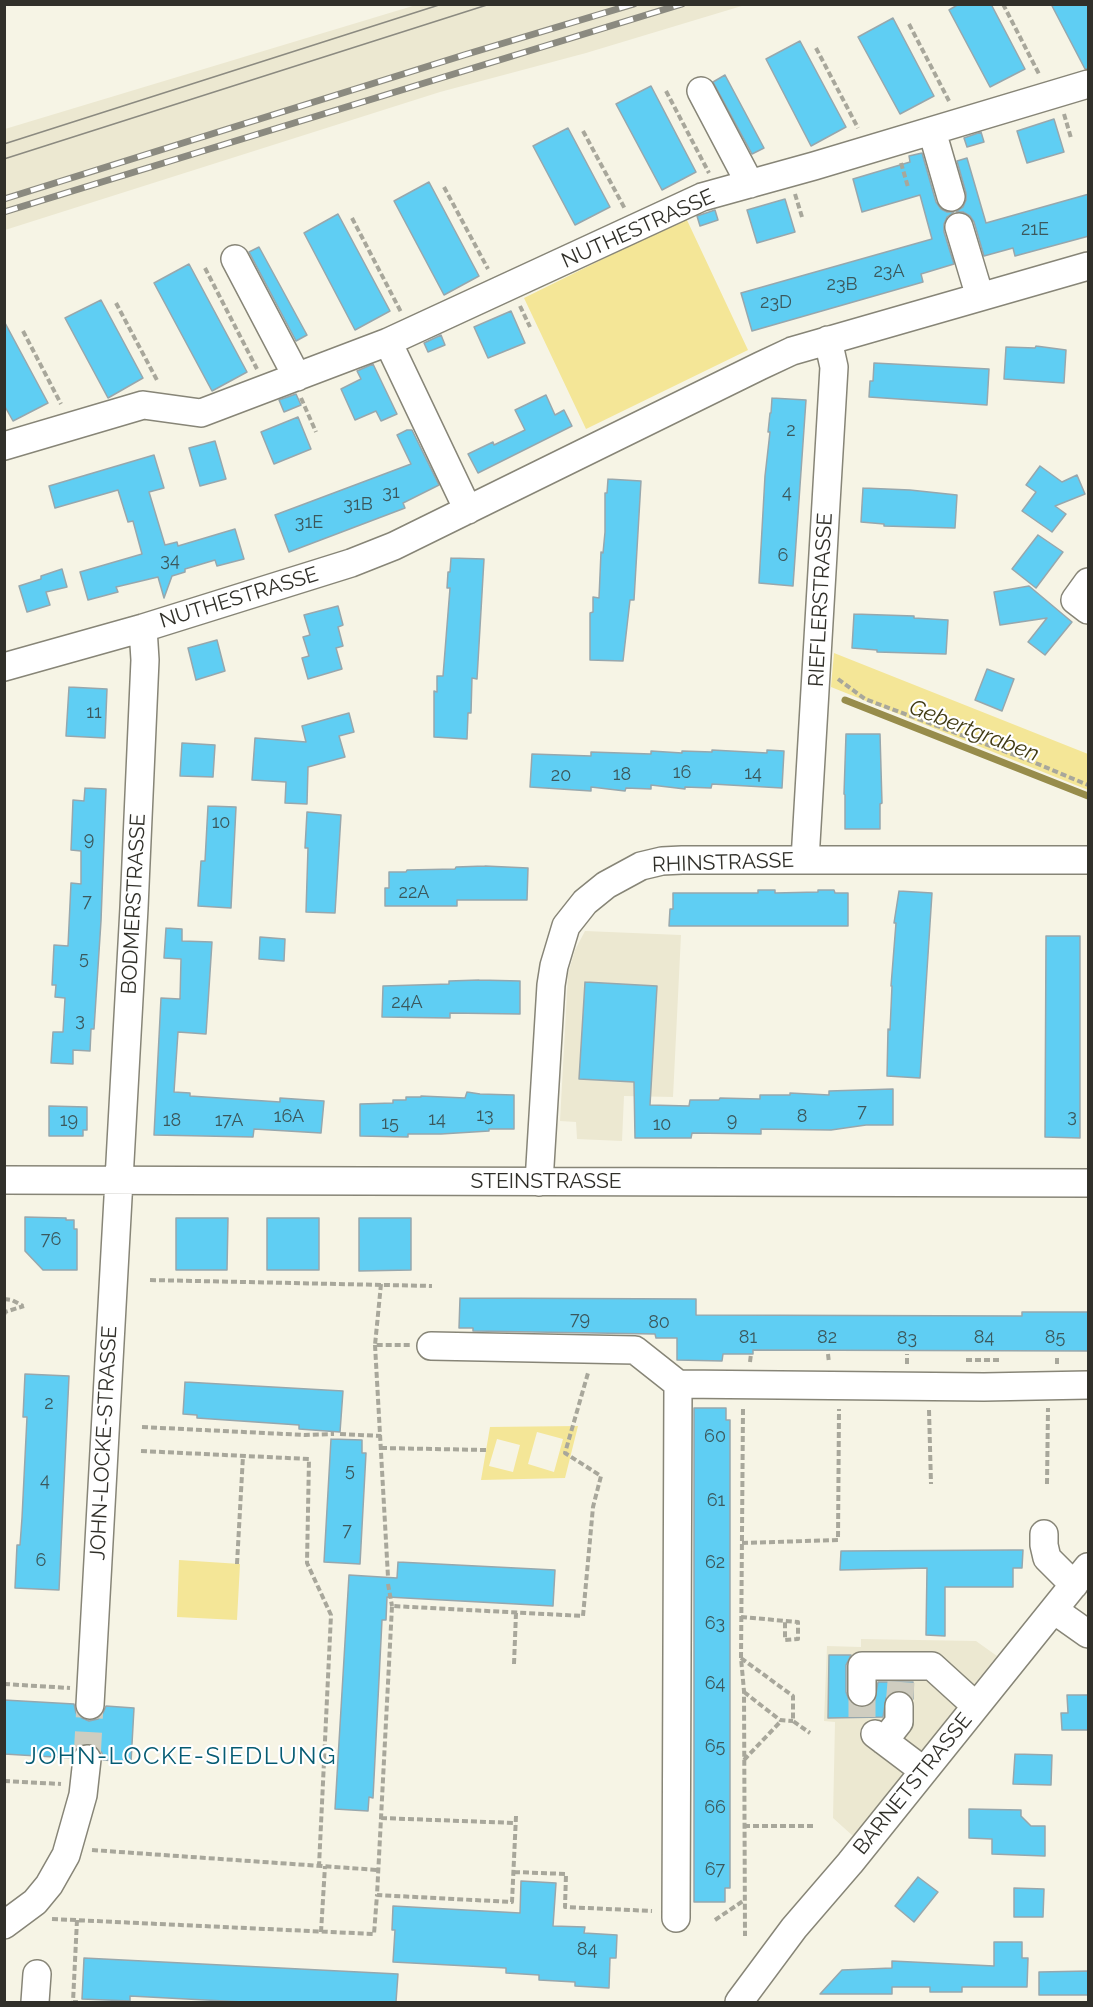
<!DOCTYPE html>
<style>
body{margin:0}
#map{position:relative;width:1093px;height:2007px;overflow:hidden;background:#f6f4e5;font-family:Raleway,sans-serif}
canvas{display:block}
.frame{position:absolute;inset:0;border:6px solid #31302a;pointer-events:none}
</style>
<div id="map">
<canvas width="1093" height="2007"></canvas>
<div class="frame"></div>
</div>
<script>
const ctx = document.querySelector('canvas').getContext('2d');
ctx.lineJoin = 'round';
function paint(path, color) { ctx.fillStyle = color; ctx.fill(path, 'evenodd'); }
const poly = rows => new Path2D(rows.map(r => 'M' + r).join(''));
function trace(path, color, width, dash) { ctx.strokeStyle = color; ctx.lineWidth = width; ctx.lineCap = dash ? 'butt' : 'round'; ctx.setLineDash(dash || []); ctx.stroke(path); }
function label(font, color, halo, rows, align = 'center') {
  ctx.font = font + ' Raleway,sans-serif'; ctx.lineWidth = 4.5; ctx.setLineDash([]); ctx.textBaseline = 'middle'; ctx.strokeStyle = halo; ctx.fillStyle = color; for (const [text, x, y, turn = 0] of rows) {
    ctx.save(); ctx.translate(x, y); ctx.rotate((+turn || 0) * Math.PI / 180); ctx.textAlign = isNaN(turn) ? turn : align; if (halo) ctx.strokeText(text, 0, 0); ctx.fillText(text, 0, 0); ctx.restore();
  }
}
paint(poly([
 [416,5,745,5,586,53,440,92,5,230,5,129],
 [585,931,681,935,673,1097,624,1096,622,1141,577,1139,576,1122,560,1121,568,974,575,950],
 [861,1639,976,1641,997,1656,853,1836,833,1818,835,1722,824,1721,827,1646,861,1647]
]), '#ece8d1');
paint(poly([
 [686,218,748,350,586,429,524,298],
 [834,653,1088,754,1088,790,831,687],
 [578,1426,565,1478,481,1480,490,1427],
 [537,1432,563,1439,554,1472,528,1464],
 [497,1439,520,1445,513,1472,489,1466],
 [179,1560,240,1564,237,1620,177,1617]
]), '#f4e697');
trace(poly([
 [845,700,1088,796]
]), '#978c4b', 7);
const building = poly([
 [959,4,991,4,1025,69,990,87,949,10,959,4],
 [1051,4,1089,4,1089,69,1085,69,1051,4],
 [893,18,934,96,900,114,858,37,893,18],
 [800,41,846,127,811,146,766,59,800,41],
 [725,75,764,148,752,154,713,82,725,75],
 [651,86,696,172,662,190,616,104,651,86],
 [1054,119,1064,152,1027,163,1017,131,1054,119],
 [568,128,610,207,575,225,533,146,568,128],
 [981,132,984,142,967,147,964,138,981,132],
 [922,153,936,202,941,209,947,212,954,212,947,217,944,224,944,232,954,264,921,274,923,282,752,331,741,293,932,239,920,195,862,212,853,179,910,162,909,156,922,153],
 [967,158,986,223,1089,194,1089,236,1015,256,1013,248,984,256,974,222,970,216,963,212,956,212,963,207,966,200,966,193,957,161,967,158],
 [429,182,479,276,444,295,394,201,429,182],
 [785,199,795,232,757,243,747,210,785,199],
 [715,210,718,220,700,226,697,216,715,210],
 [338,214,390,311,355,330,304,233,338,214],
 [259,247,307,335,296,341,249,252,259,247],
 [189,264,247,372,212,391,154,283,189,264],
 [101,300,143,378,108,398,65,318,101,300],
 [511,311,525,343,488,358,474,327,511,311],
 [4,321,48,403,13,421,4,405,4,321],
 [441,335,445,345,428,352,424,343,441,335],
 [1036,346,1066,350,1064,383,1004,379,1006,347,1035,348,1036,346],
 [874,363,989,369,987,405,869,397,870,381,873,381,874,363],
 [373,364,397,414,381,421,376,411,355,420,341,389,361,379,357,371,373,364],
 [296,394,301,405,284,412,279,400,296,394],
 [546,395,555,415,564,410,572,426,478,473,468,454,493,442,494,445,525,430,515,410,546,395],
 [772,398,806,400,793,586,759,583,765,476,770,432,768,432,770,413,771,413,772,398],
 [298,417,311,449,274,464,261,432,298,417],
 [407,430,412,430,439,485,403,503,405,508,289,552,275,515,411,464,397,435,407,430],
 [215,441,226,479,200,486,189,448,215,441],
 [154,455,164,488,149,492,165,545,177,542,178,546,235,529,244,559,217,566,215,560,185,569,185,572,172,576,164,598,158,577,116,587,118,592,88,600,80,572,142,554,133,521,128,522,118,490,55,508,49,486,154,455],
 [1040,466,1062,482,1077,475,1085,494,1055,506,1066,514,1052,532,1022,511,1036,492,1026,485,1040,466],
 [608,479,641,481,634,600,630,600,623,661,590,660,590,613,593,612,593,597,599,598,601,552,603,553,605,532,605,493,607,493,608,479],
 [863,488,910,490,957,495,955,528,884,526,884,524,861,522,863,488],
 [1038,535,1063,552,1036,588,1012,569,1038,535],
 [451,558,484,559,477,679,472,678,471,713,468,713,467,739,434,737,434,691,437,692,437,676,443,676,450,588,447,588,448,572,450,572,451,558],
 [62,569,67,587,46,592,50,605,27,612,19,586,41,579,41,576,62,569],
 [1029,586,1072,622,1045,655,1028,642,1047,618,1000,625,994,592,1029,586],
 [338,606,343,625,338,627,343,646,336,648,342,669,308,679,302,658,309,656,303,637,310,635,304,615,338,606],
 [854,614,914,616,914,618,948,620,946,654,877,652,877,650,852,648,854,614],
 [217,640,225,671,196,680,188,648,217,640],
 [987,669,1014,679,1002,711,975,700,987,669],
 [69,687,107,689,105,738,66,736,69,687],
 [349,713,354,732,339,736,345,757,308,767,307,804,285,803,286,782,252,780,255,738,306,742,302,726,349,713],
 [846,734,880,734,882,803,880,804,880,829,845,829,845,795,844,794,846,734],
 [182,743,215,745,213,777,180,776,182,743],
 [712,750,767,753,767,750,784,751,782,788,712,784,711,788,685,787,685,789,651,785,651,789,626,788,625,791,591,787,591,791,530,787,532,754,591,756,591,752,651,754,651,751,682,753,682,751,712,752,712,750],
 [85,788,106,789,101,921,94,1029,91,1029,90,1051,73,1050,73,1064,51,1063,53,1032,63,1032,65,998,55,997,56,985,52,985,54,945,68,946,71,883,81,884,81,851,71,850,72,826,73,800,84,801,85,788],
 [208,806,236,807,231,908,198,906,201,861,205,861,208,806],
 [307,812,341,815,335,913,306,912,308,848,305,848,307,812],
 [485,866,528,868,527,900,457,900,457,906,385,906,385,888,389,888,389,872,406,872,407,870,455,869,456,867,485,866],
 [758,890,775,890,775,893,818,892,818,890,834,890,835,893,848,893,848,926,669,926,670,909,673,909,673,893,758,893,758,890],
 [899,891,932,893,920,1078,887,1076,888,1029,890,1030,892,986,891,986,896,923,894,923,899,891],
 [166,928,182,929,182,941,212,942,206,1034,178,1032,174,1092,190,1093,190,1096,280,1102,280,1098,324,1101,321,1133,254,1129,253,1137,154,1135,161,998,180,999,181,959,164,958,166,928],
 [1046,936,1080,936,1080,1138,1045,1137,1046,936],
 [260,937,285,939,284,961,259,959,260,937],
 [479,980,520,981,520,1014,450,1013,450,1018,382,1017,383,986,449,984,449,981,479,980],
 [585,982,657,986,650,1105,689,1106,690,1100,719,1100,720,1098,760,1099,760,1095,790,1095,790,1093,829,1095,829,1091,893,1089,893,1125,866,1125,831,1130,761,1129,761,1134,692,1133,691,1138,635,1138,634,1082,579,1079,585,982],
 [467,1092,480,1094,514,1095,514,1129,489,1129,489,1131,441,1134,408,1134,408,1137,360,1136,360,1104,393,1103,393,1100,406,1100,406,1097,421,1097,421,1096,465,1098,467,1092],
 [49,1106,87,1107,87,1130,83,1130,83,1136,49,1136,49,1106],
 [25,1217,66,1218,66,1220,74,1220,74,1229,77,1229,77,1270,43,1270,25,1251,25,1217],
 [176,1218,228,1218,227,1270,176,1270,176,1218],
 [267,1218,319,1218,319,1270,267,1270,267,1218],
 [359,1218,411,1218,411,1270,359,1271,359,1218],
 [460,1298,696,1299,696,1315,1022,1316,1022,1312,1089,1312,1089,1351,753,1350,753,1354,723,1354,722,1361,677,1360,677,1338,656,1338,655,1334,473,1331,473,1328,459,1328,460,1298],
 [25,1374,69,1376,59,1590,15,1588,17,1545,20,1545,22,1518,27,1417,23,1417,25,1374],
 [185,1382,343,1391,340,1432,299,1429,299,1425,197,1418,197,1415,183,1414,185,1382],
 [694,1408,726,1408,726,1420,730,1420,730,1888,725,1888,725,1902,694,1902,694,1408],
 [331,1439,362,1440,362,1453,366,1453,360,1564,324,1562,331,1439],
 [1013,1550,1023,1550,1022,1568,1013,1568,1013,1587,945,1587,945,1636,926,1635,927,1568,840,1570,841,1551,1013,1550],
 [398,1562,555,1570,553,1606,387,1597,386,1620,382,1620,373,1798,369,1797,368,1811,335,1809,349,1575,397,1578,398,1562],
 [829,1655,851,1655,846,1665,846,1692,849,1700,855,1706,863,1708,870,1705,875,1700,878,1682,913,1682,913,1699,907,1693,898,1690,891,1693,886,1698,883,1717,828,1718,829,1655],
 [1067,1695,1089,1695,1089,1730,1062,1730,1061,1713,1068,1713,1067,1695],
 [4,1700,74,1704,76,1713,82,1718,89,1721,98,1719,103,1713,106,1706,134,1708,131,1762,103,1760,102,1753,97,1747,88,1743,80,1745,75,1749,71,1758,4,1754,4,1700],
 [1015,1754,1052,1755,1051,1785,1013,1784,1015,1754],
 [969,1809,1021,1810,1021,1816,1031,1826,1045,1826,1045,1856,992,1854,992,1839,969,1838,969,1809],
 [918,1877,938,1892,914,1922,895,1906,918,1877],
 [521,1881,556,1883,553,1926,585,1927,584,1933,617,1935,616,1958,610,1958,609,1988,575,1986,575,1982,539,1980,539,1975,506,1973,506,1968,393,1962,395,1930,392,1930,393,1906,520,1913,521,1881],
 [1014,1888,1044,1889,1043,1917,1014,1917,1014,1888],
 [994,1942,1022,1942,1022,1958,1028,1958,1027,1987,962,1987,962,1992,930,1992,930,1987,892,1987,892,1994,820,1994,842,1970,892,1968,892,1961,994,1966,994,1942],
 [84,1958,398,1974,396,2002,243,2002,130,1996,130,2001,82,1999,84,1958],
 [1089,1971,1089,1995,1039,1995,1039,1972,1089,1971]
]);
paint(building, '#5fcef3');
trace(building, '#97a7ad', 1.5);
trace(poly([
 [899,1706,901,1682],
 [862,1717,862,1692],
 [87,1759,90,1705]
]), '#cfcdc0', 27, [27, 14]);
const minor = poly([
 [701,91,750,184],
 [932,131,951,197],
 [959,227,980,297],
 [235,259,297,377],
 [388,342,468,510],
 [4,446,143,405,201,413,388,342,702,197,814,166,1088,84],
 [1088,582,1075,600,1088,610],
 [4,667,143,628,351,563,394,546,760,366,792,351,1088,266],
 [805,860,834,367,828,340],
 [4,1180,1088,1183],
 [539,1182,551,985,554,966,566,926,585,902,606,885,641,866,662,861,682,860,1088,860],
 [431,1346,635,1350,678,1384,984,1387,1088,1385],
 [1044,1534,1044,1545,1047,1558,1074,1585],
 [1054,1610,1088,1634],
 [862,1692,862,1666,932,1666,976,1706],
 [90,1705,134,908,145,660,143,628],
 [875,1734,924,1771],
 [884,1741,899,1722,899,1706],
 [676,1918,678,1384],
 [4,1925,35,1902,49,1885,66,1855,83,1795,87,1759],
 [35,2002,37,1974],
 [739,2002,794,1928,850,1863,1088,1567]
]);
trace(minor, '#878577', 30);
trace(poly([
 [1003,4,1039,74],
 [909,24,949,101],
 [816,48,858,128],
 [666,91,709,173],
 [1064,114,1071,138],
 [583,131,625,209],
 [901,163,908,187],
 [444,187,488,269],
 [795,194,802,217],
 [352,218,401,312],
 [205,268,257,369],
 [116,303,158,382],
 [520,306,530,327],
 [23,331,61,404],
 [301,398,316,432],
 [838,679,865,699,1033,762,1088,785],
 [150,1280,432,1286],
 [381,1284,375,1345,410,1345],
 [4,1299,12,1300,23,1306],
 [4,1315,5,1312,24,1306],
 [375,1345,388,1577],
 [828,1354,829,1363],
 [966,1360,1001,1360],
 [750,1362,751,1354],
 [907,1364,907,1354],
 [1057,1364,1057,1355],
 [743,1409,741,1658,744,1691,745,1936],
 [929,1410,931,1484],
 [142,1427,305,1435,334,1434],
 [340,1434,381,1436],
 [381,1448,486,1450],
 [141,1451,309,1459,307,1563,331,1615,319,1866],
 [1047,1484,1048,1408],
 [742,1543,838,1540,839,1409],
 [237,1564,243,1456],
 [388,1584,392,1606],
 [741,1617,798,1622,798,1639,785,1640,785,1622],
 [741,1658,793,1696,793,1721,810,1733],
 [514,1664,516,1613],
 [4,1684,70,1688],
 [744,1692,780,1720,793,1721],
 [744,1760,781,1721],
 [4,1781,61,1784],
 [516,1816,512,1902,377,1895,392,1606,583,1616,593,1507,601,1476,565,1453,588,1373],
 [381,1818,516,1823],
 [744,1826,813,1826],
 [92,1850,378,1870],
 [514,1872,566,1874,565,1907,652,1911],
 [52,1919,374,1934,377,1895],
 [77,1920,73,2002,80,2002],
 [715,1920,743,1901],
 [321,1932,325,1866]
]), '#a8a79b', 4, [6, 3]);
trace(minor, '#fff', 27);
trace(poly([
 [4,144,442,4],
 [4,159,490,4]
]), '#8b8a80', 1.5);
const rail = poly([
 [4,199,464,55,634,4],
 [4,212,682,4]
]);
trace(rail, '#8b8a80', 7);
trace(rail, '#fff', 4.5, [14]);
label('18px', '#3c585c', null, [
 ["21E",1035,230],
 ["23A",889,272],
 ["23B",842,285],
 ["23D",776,303],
 ["2",791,431],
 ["31",391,493],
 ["4",787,493],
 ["31B",358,505],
 ["31E",309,523],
 ["6",783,556],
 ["34",170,561],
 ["11",94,713],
 ["16",682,773],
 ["14",753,774],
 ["18",622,775],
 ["20",561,776],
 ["10",221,823],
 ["9",89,840],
 ["22A",414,893],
 ["7",87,902],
 ["5",84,959],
 ["24A",407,1003],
 ["3",80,1021],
 ["7",862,1112],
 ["13",485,1116],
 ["16A",289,1117],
 ["8",802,1117],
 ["3",1072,1117],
 ["14",437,1120],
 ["19",69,1121],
 ["18",172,1121],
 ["17A",229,1121],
 ["9",732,1121],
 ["15",390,1124],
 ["10",662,1125],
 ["76",51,1240],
 ["79",580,1320],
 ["80",659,1323],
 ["81",748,1338],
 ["82",827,1338],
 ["84",984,1338],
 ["85",1055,1338],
 ["83",907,1339],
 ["2",49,1404],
 ["60",715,1437],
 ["5",350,1471],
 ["4",45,1481],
 ["61",716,1501],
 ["7",347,1531],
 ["6",41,1561],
 ["62",715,1563],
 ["63",715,1624],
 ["64",715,1684],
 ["65",715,1747],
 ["66",715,1808],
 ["67",715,1870],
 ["84",587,1950]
]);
label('21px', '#31302a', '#fff', [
 ["NUTHESTRASSE",638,229,-24],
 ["NUTHESTRASSE",239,598,-17],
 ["RIEFLERSTRASSE",821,600,-87],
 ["RHINSTRASSE",723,863,-2],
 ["BODMERSTRASSE",134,904,-87],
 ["STEINSTRASSE",546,1182],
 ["JOHN-LOCKE-STRASSE",104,1443,-87],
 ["BARNETSTRASSE",913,1784,-51]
]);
label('italic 22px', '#403a13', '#fff', [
 ["Gebertgraben",974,731,21]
]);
ctx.letterSpacing = '1.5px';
label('24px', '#055b72', '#fff', [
 ["JOHN-LOCKE-SIEDLUNG",181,1757]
]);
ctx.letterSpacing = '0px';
</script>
